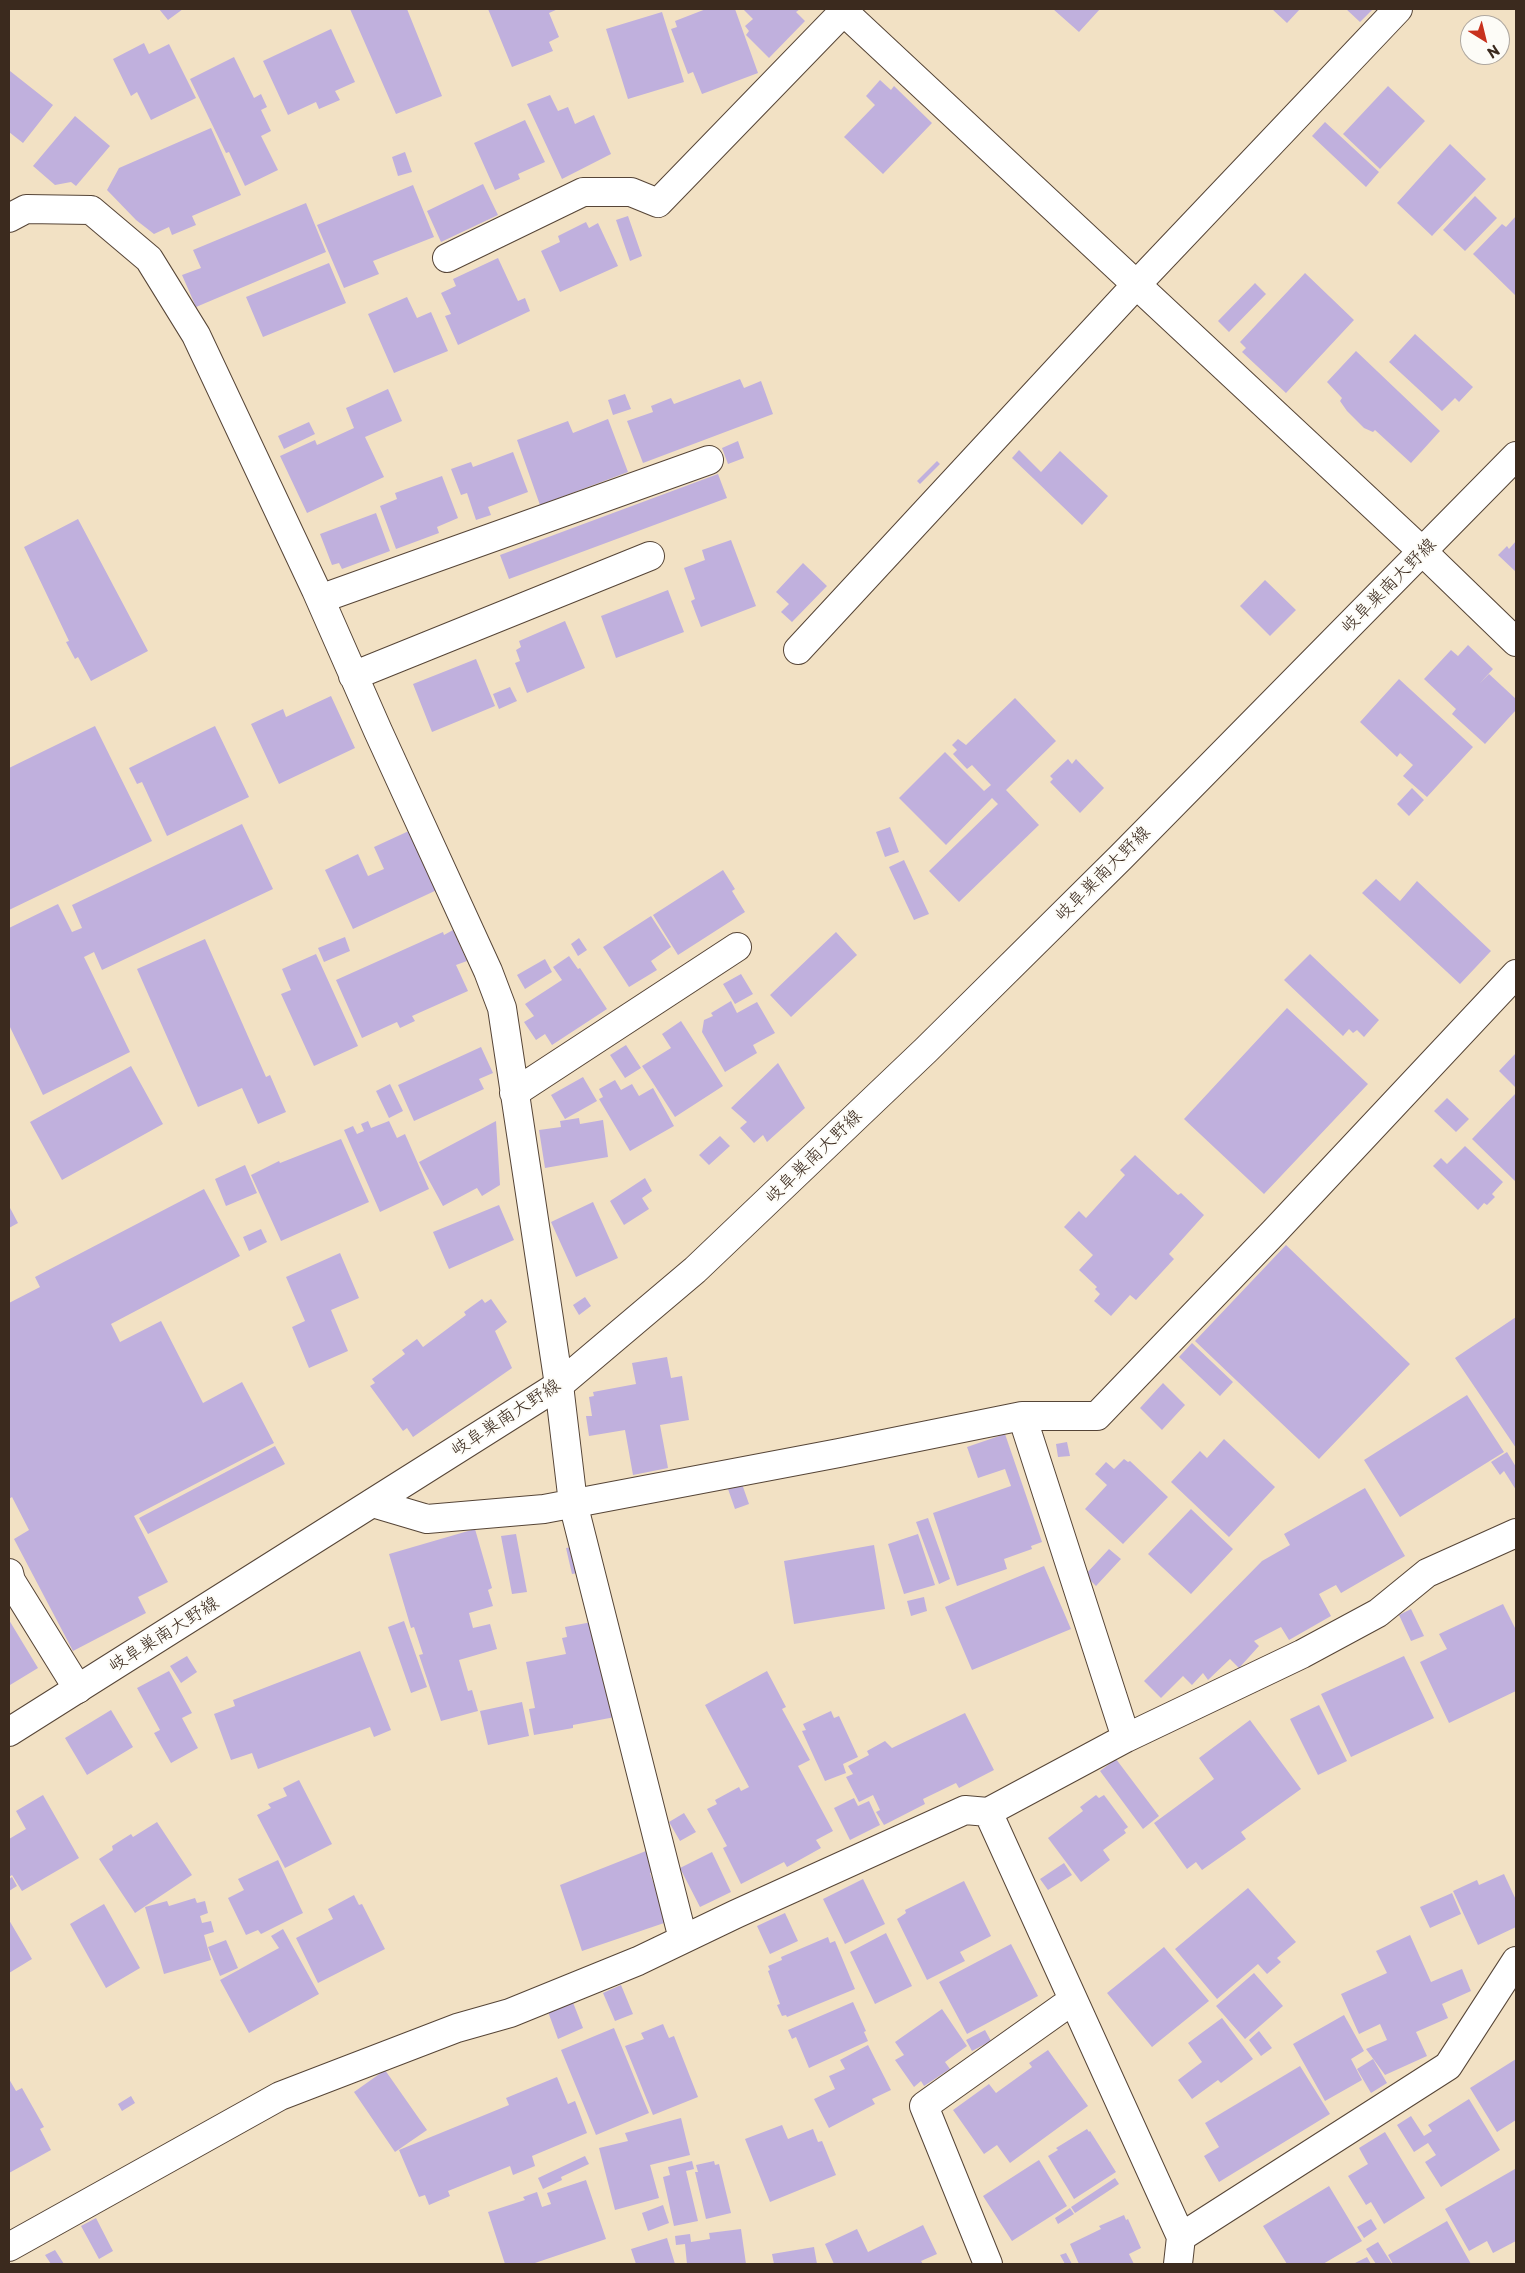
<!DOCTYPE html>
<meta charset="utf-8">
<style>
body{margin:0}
#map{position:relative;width:1525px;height:2273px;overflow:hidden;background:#f2e1c4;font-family:"Playpen Sans",sans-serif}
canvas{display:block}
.frame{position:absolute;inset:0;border:10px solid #3b2a1e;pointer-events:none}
.north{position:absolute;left:1460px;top:15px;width:50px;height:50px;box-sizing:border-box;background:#fdfcf7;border:1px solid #afa8a0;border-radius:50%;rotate:144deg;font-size:14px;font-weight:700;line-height:20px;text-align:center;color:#3b2a1e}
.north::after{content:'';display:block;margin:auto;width:18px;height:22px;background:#c8321e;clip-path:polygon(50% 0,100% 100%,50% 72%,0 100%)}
</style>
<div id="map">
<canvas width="1525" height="2273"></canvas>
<div class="frame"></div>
<div class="north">N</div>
</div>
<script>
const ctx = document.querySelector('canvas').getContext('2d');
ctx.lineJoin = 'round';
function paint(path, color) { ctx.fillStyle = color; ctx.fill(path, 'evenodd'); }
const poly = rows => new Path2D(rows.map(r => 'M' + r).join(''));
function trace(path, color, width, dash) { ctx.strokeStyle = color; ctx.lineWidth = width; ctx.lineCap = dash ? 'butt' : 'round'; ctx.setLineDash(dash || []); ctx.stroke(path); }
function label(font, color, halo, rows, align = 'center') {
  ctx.font = font + ' "Playpen Sans","Klee One",sans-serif'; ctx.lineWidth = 4; ctx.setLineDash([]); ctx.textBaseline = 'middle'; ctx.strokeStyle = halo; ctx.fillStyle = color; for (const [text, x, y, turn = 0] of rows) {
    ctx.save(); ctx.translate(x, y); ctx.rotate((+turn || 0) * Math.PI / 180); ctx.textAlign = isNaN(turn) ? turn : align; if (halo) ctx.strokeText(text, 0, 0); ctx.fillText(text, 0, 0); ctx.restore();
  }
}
paint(poly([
 [159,9,183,9,168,20],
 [350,9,407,9,442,96,396,114],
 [488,9,558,9,549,13,559,37,549,42,553,51,512,67],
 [706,9,735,9,758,73,702,94,693,72,688,74,671,29,677,27,675,21],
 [743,9,800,9,796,12,805,21,769,58,746,35,749,31,745,26,753,19],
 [1053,9,1100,9,1079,32],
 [1272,9,1300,9,1287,23],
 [1346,9,1373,9,1360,22],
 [662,12,684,82,628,99,606,29],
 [331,29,355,82,335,91,340,100,319,109,316,102,288,115,263,61],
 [144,43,149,54,169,44,196,98,151,120,137,92,131,96,113,59],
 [234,57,254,98,261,94,267,107,261,110,271,131,261,136,278,170,245,186,229,152,226,153,190,79],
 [10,71,53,105,23,143,9,132],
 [880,80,891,90,894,86,932,123,883,174,844,137,875,105,866,96],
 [1388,86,1425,121,1380,169,1343,134],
 [550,95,558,111,568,107,575,124,594,115,611,154,562,179,527,104],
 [75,116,110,146,76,186,71,182,55,185,33,166],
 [525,120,545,162,518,174,520,179,495,190,474,143],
 [1325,122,1379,172,1366,187,1312,136],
 [211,128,241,195,192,216,196,225,172,235,169,227,154,234,136,220,107,190,119,168],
 [1450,144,1486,179,1432,236,1397,203],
 [405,152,412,172,398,176,392,157],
 [483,184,498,215,441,242,427,211],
 [413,185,434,237,373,261,379,274,344,288,317,225],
 [1475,196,1497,218,1465,251,1443,230],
 [306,203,326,252,196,307,182,275,201,268,193,250],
 [628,216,642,256,630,261,616,220],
 [1516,216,1516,296,1473,254,1502,224,1506,227],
 [586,222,589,228,598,223,618,266,560,292,541,251,560,242,558,236],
 [498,258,518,301,525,298,530,311,458,345,445,316,451,314,441,293,456,286,453,279],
 [329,263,346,303,263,337,246,297],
 [1305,273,1354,320,1286,393,1242,352,1246,348,1240,342],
 [1255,283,1266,294,1229,332,1218,321],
 [407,297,417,318,431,312,448,351,394,373,368,314],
 [1415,334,1473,387,1459,402,1455,398,1442,411,1389,362],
 [1356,351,1440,431,1411,463,1375,430,1373,432,1364,428,1347,411,1340,401,1342,398,1327,382],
 [740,379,744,388,761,381,773,414,643,463,627,421,653,412,651,406,671,398,674,404],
 [388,389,402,421,365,437,384,477,307,513,280,456,315,440,317,445,354,428,346,408],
 [625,394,631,409,613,415,608,400],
 [608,419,628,472,540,505,517,440,568,421,573,433],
 [309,422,315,434,284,449,278,436],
 [738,441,744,458,728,464,722,448],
 [1019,450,1041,472,1060,451,1108,496,1082,525,1012,458],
 [513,452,528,492,488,507,491,515,476,520,467,493,461,495,451,469,471,462,473,467],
 [937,461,940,464,920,484,917,481],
 [718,474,727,498,509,579,500,555],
 [442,476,458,518,437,527,439,533,396,549,380,506,397,499,395,493],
 [376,513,390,551,342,569,339,563,332,565,320,534],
 [78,519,148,651,91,681,78,657,75,659,66,642,69,641,24,547],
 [731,540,756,606,701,627,691,601,695,599,684,568,705,560,702,550],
 [1516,541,1516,572,1498,555,1507,546,1509,549],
 [803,563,827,586,792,622,781,612,789,604,776,592],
 [1265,580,1296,610,1270,636,1240,606],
 [668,590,684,632,616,658,601,616],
 [565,621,585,668,527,693,515,663,520,661,516,650,521,647,519,641],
 [1468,645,1493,669,1480,683,1489,674,1516,699,1516,710,1485,744,1452,714,1456,709,1424,679,1451,650,1458,656],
 [476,659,495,706,432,732,413,684],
 [1399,679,1473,747,1427,797,1403,776,1413,765,1400,753,1397,757,1360,722],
 [510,687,517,701,499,709,493,694],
 [331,696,355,748,279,784,251,724,283,709,286,717],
 [1015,698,1056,741,1006,790,1039,825,959,902,929,871,998,804,992,798,946,845,899,798,945,752,984,791,991,785,972,765,967,769,953,754,957,750,952,745,958,739,966,745],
 [95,726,152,841,9,910,9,768],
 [215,726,249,797,167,836,142,782,137,784,129,768],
 [1068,759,1072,764,1076,759,1104,788,1080,813,1050,782,1053,779,1050,776],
 [1412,788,1424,800,1409,816,1397,804],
 [242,824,273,889,102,970,94,952,84,957,130,1052,43,1095,9,1025,9,928,58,904,72,932,82,928,72,905],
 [890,827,899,852,885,857,876,832],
 [411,830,439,889,353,929,325,870,358,854,368,876,384,869,374,847],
 [904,860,929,914,914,920,889,867],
 [723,870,735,889,732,891,745,912,678,955,653,915],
 [1376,879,1400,901,1417,881,1491,951,1460,984,1362,893],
 [651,916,671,947,651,961,657,970,629,987,603,947],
 [453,930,467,961,456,965,468,991,412,1016,415,1021,400,1028,397,1022,362,1038,336,980,443,932,444,935],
 [836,932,857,955,791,1017,770,995],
 [345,937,350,951,324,962,318,948],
 [579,938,587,950,578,956,571,944],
 [205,939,266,1077,270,1075,286,1112,258,1124,242,1088,198,1107,137,969],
 [316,954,358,1046,314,1066,281,994,291,990,282,969],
 [1310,954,1379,1020,1364,1037,1357,1030,1353,1033,1349,1029,1343,1036,1284,980],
 [569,956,578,969,580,968,607,1009,552,1045,545,1034,536,1040,524,1022,534,1016,525,1004,562,980,553,967],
 [545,959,552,972,525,989,517,975],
 [741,974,753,994,735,1004,723,984],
 [731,1001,737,1013,757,1002,775,1033,753,1045,757,1053,725,1072,702,1032,704,1020,713,1016,711,1013],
 [1287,1008,1368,1084,1264,1194,1184,1119],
 [681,1021,723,1086,675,1117,642,1066,671,1048,662,1034],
 [626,1045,641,1068,625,1078,610,1055],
 [481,1047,493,1073,479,1079,484,1089,414,1121,398,1085],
 [1516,1053,1516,1088,1499,1071],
 [778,1063,805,1108,767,1142,763,1135,754,1143,740,1128,747,1122,731,1108],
 [131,1066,163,1124,62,1180,30,1122],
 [583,1077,597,1101,565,1119,551,1095],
 [615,1080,621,1090,632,1084,639,1096,653,1088,674,1126,630,1151,599,1099,603,1097,599,1089],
 [390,1084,403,1111,389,1118,376,1091],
 [1516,1093,1516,1182,1472,1139],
 [1447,1098,1469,1119,1456,1132,1434,1111],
 [579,1118,580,1124,603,1120,608,1157,545,1168,539,1130,561,1127,560,1121],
 [368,1121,371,1128,389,1121,397,1138,405,1134,429,1189,380,1212,344,1130,353,1126,357,1134,364,1131,361,1124],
 [496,1121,500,1185,482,1196,477,1188,443,1206,419,1162],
 [720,1136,730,1146,709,1165,699,1155],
 [341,1139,369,1202,281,1241,251,1175,279,1161,280,1163],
 [1465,1146,1503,1182,1492,1194,1495,1197,1487,1205,1484,1203,1478,1210,1433,1166,1441,1158,1447,1164],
 [1135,1155,1178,1195,1181,1193,1204,1215,1169,1254,1174,1259,1136,1300,1130,1295,1111,1316,1094,1301,1100,1294,1095,1289,1097,1287,1079,1270,1093,1255,1064,1227,1079,1211,1086,1218,1125,1175,1120,1170],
 [245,1165,257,1193,226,1206,215,1179],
 [645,1178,652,1191,642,1198,649,1209,624,1225,610,1201],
 [204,1189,240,1256,111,1324,120,1342,161,1321,203,1403,242,1382,274,1443,134,1516,168,1582,138,1597,146,1613,73,1651,14,1539,29,1530,12,1497,9,1499,9,1303,40,1287,35,1277],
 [593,1202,618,1258,576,1277,551,1222],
 [499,1205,514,1240,449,1269,433,1232],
 [9,1206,18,1223,9,1228],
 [261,1229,267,1242,249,1251,243,1237],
 [1286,1245,1410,1364,1319,1459,1195,1341],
 [340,1253,359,1298,331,1310,348,1351,309,1368,292,1327,305,1321,286,1277],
 [585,1297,591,1306,579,1315,573,1305],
 [482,1299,485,1303,491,1299,507,1322,495,1331,512,1368,413,1437,407,1428,403,1431,370,1386,375,1383,372,1379,405,1354,402,1350,417,1339,423,1347,466,1315,464,1312],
 [1516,1317,1516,1448,1455,1358],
 [1192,1343,1233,1382,1220,1396,1179,1357],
 [667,1357,671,1378,682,1376,689,1420,660,1425,668,1468,633,1475,625,1430,589,1436,586,1416,592,1416,589,1397,594,1396,593,1392,636,1384,632,1363],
 [1163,1383,1185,1405,1162,1430,1140,1408],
 [1467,1395,1504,1452,1400,1517,1364,1460],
 [1005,1434,1042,1542,1031,1546,1032,1549,1004,1559,1007,1569,957,1586,933,1513,1011,1486,1005,1469,978,1478,967,1447],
 [1224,1439,1275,1487,1229,1537,1171,1482,1200,1451,1207,1458],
 [1067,1442,1070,1456,1058,1457,1056,1444],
 [275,1446,285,1464,148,1534,139,1518],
 [1507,1452,1516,1467,1516,1490,1504,1471,1500,1475,1491,1462],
 [1124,1459,1128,1462,1130,1461,1168,1497,1123,1544,1085,1509,1107,1485,1095,1474,1106,1462,1114,1469],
 [742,1484,749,1504,735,1509,728,1489],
 [1365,1488,1405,1556,1341,1593,1336,1585,1319,1594,1331,1616,1289,1640,1281,1627,1254,1641,1259,1646,1239,1668,1230,1659,1208,1680,1203,1673,1192,1685,1183,1676,1161,1698,1144,1681,1262,1561,1290,1545,1284,1534],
 [1191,1509,1233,1549,1191,1594,1148,1554],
 [928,1518,950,1579,939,1584,916,1522],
 [475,1529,492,1588,488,1590,493,1606,469,1613,473,1628,490,1624,497,1649,459,1660,468,1691,472,1690,478,1711,441,1721,419,1655,423,1654,414,1627,411,1628,389,1554],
 [516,1534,527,1592,512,1594,501,1536],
 [918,1534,935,1585,904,1594,888,1544],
 [874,1545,885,1609,794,1624,784,1561],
 [578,1546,584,1572,572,1574,566,1548],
 [1109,1549,1121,1559,1096,1586,1085,1575],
 [1044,1566,1071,1629,972,1670,945,1607],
 [924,1597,927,1611,911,1616,907,1601],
 [1503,1604,1516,1630,1516,1691,1449,1723,1420,1662,1447,1649,1439,1634],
 [1411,1609,1424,1636,1411,1641,1399,1615],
 [9,1620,38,1668,10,1685,9,1684],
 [404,1621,427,1687,411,1693,388,1627],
 [592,1622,615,1717,573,1725,573,1728,534,1735,529,1709,535,1708,526,1662,566,1654,562,1638,567,1637,565,1627],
 [360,1651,391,1730,374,1737,370,1727,258,1769,252,1753,231,1760,214,1714,235,1706,233,1700],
 [187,1656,197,1672,181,1683,170,1666],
 [1404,1656,1434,1718,1351,1757,1321,1694],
 [169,1671,192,1713,182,1718,198,1748,171,1763,154,1733,160,1730,137,1688],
 [767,1671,786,1707,782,1709,810,1760,798,1766,833,1831,816,1840,821,1848,787,1867,784,1862,741,1884,723,1848,727,1846,707,1809,717,1804,715,1800,739,1787,741,1791,749,1787,705,1705],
 [522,1702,529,1736,488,1745,480,1711],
 [1319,1705,1347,1761,1318,1775,1290,1719],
 [111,1710,133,1747,87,1775,65,1738],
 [831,1711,834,1718,839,1716,858,1757,843,1764,846,1773,825,1781,802,1731,806,1730,803,1724],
 [965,1713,994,1770,959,1788,956,1783,923,1799,925,1804,884,1825,876,1812,880,1810,873,1795,859,1802,846,1777,853,1774,848,1766,869,1755,867,1751,885,1741,892,1748],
 [1250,1720,1301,1789,1241,1832,1246,1839,1202,1870,1196,1862,1187,1869,1154,1823,1214,1779,1199,1758],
 [1116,1759,1159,1816,1143,1829,1100,1771],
 [299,1780,332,1844,285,1868,257,1815,271,1808,268,1804,287,1796,283,1788],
 [43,1795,79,1858,22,1891,12,1875,9,1877,9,1839,26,1829,16,1811],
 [1096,1795,1099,1798,1104,1795,1128,1827,1124,1830,1126,1833,1103,1850,1110,1860,1081,1882,1048,1838,1083,1811,1080,1807],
 [854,1798,858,1806,869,1801,880,1825,850,1840,834,1808],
 [684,1813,696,1832,680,1841,669,1822],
 [157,1822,192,1875,135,1913,99,1859,113,1850,112,1846,131,1834,133,1837],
 [646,1851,654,1872,650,1873,667,1922,582,1951,560,1885],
 [712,1852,731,1892,700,1907,680,1868],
 [278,1860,303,1913,261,1934,258,1930,246,1935,228,1898,244,1890,238,1879],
 [1064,1863,1072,1875,1048,1890,1040,1879],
 [1504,1874,1516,1900,1516,1927,1478,1945,1453,1891,1477,1880,1479,1885],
 [12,1877,17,1886,9,1891,9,1879],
 [863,1879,885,1924,845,1944,823,1899],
 [964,1881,991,1936,960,1952,965,1961,927,1980,897,1919,906,1913,905,1910],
 [1248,1888,1296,1942,1277,1958,1281,1962,1267,1974,1258,1964,1217,1999,1175,1949],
 [1452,1893,1461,1914,1430,1928,1420,1907],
 [354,1895,359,1905,362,1904,385,1949,318,1983,296,1938,333,1919,328,1909],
 [195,1898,197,1903,205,1901,208,1913,200,1916,202,1923,211,1921,214,1932,204,1935,211,1960,164,1974,145,1907,167,1901,169,1906],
 [104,1904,140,1968,106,1988,70,1924],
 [785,1913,798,1941,770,1954,757,1926],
 [9,1920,32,1959,9,1973],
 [283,1929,319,1994,249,2033,220,1980,279,1948,271,1936],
 [886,1933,912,1986,875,2004,850,1952],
 [1410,1935,1431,1982,1462,1969,1471,1991,1442,2004,1448,2018,1416,2032,1427,2056,1385,2075,1366,2049,1387,2040,1380,2024,1359,2034,1341,1994,1387,1973,1376,1951],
 [828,1937,830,1943,835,1941,855,1989,787,2017,786,2015,782,2016,777,2005,780,2004,768,1971,770,1970,768,1966,782,1960,781,1957],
 [226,1940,238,1968,220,1976,208,1947],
 [1011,1944,1038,1996,967,2034,939,1982],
 [1164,1947,1209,2001,1152,2047,1107,1993],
 [1254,1973,1283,2006,1245,2039,1216,2006],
 [621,1985,633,2014,615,2021,603,1993],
 [572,2000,583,2028,558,2039,547,2009],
 [853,2002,866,2031,864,2032,868,2041,809,2068,796,2037,792,2039,788,2030],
 [942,2009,967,2046,945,2062,950,2069,924,2086,921,2081,914,2087,895,2060,904,2055,895,2042],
 [1344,2015,1364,2051,1351,2059,1362,2080,1325,2101,1293,2044],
 [1222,2018,1253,2059,1221,2083,1218,2080,1192,2099,1178,2080,1202,2062,1188,2043],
 [663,2024,669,2038,674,2036,698,2097,653,2115,625,2046,644,2039,641,2033],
 [614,2028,649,2113,596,2135,561,2050],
 [985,2030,991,2041,972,2051,966,2040],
 [1259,2031,1272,2048,1261,2056,1249,2040],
 [868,2045,891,2090,872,2099,875,2104,829,2128,814,2099,835,2089,829,2076,845,2069,840,2060],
 [1048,2050,1088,2106,1010,2163,997,2145,984,2154,953,2110,989,2084,996,2093,1032,2067,1029,2063],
 [1373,2059,1387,2083,1371,2093,1357,2069],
 [1516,2059,1516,2120,1497,2132,1470,2088],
 [1300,2066,1330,2114,1219,2182,1204,2156,1219,2147,1205,2123],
 [385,2070,427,2130,395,2152,354,2092],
 [557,2077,568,2104,575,2101,587,2133,532,2156,535,2166,513,2175,510,2166,448,2191,450,2196,429,2205,425,2195,419,2197,399,2150,509,2105,506,2098],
 [9,2079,16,2091,22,2088,44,2127,40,2129,51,2150,9,2173],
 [131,2096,135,2103,122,2111,118,2104],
 [1469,2099,1500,2150,1441,2187,1425,2162,1436,2155,1428,2143,1414,2152,1397,2125,1411,2116,1424,2136,1432,2131,1428,2125],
 [681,2118,690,2155,650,2165,659,2198,615,2210,599,2148,628,2141,625,2133],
 [782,2125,788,2139,813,2129,818,2142,822,2141,836,2175,770,2202,745,2139],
 [1087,2129,1089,2132,1090,2131,1116,2172,1074,2199,1048,2156,1058,2150,1056,2148],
 [1385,2132,1425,2198,1384,2224,1371,2202,1366,2205,1348,2176,1368,2164,1359,2148],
 [585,2156,589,2164,561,2177,562,2180,543,2189,538,2178],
 [1039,2160,1067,2206,1012,2241,983,2196],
 [692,2161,694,2169,686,2171,698,2221,674,2226,663,2177,670,2175,668,2167],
 [714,2161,715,2165,719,2164,731,2213,706,2219,695,2172,698,2172,696,2165],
 [1515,2169,1516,2241,1493,2253,1487,2241,1469,2251,1445,2209],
 [1115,2178,1119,2184,1075,2213,1071,2207],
 [586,2180,606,2239,532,2264,505,2264,488,2212,525,2200,523,2197,537,2192,542,2207,551,2204,547,2193],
 [1329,2186,1362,2241,1323,2264,1287,2264,1263,2226],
 [663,2205,669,2223,648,2231,642,2213],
 [1070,2208,1074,2214,1058,2224,1055,2218],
 [1124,2215,1126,2220,1128,2219,1141,2248,1129,2254,1134,2264,1079,2264,1070,2244,1101,2229,1099,2226],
 [96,2218,113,2251,99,2259,81,2226],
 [1371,2219,1377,2229,1364,2238,1357,2227],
 [1447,2221,1471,2264,1393,2264,1388,2255],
 [923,2225,937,2254,921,2261,923,2264,834,2264,825,2244,857,2229,868,2252],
 [741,2229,746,2264,687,2264,685,2244,676,2245,675,2236,690,2234,691,2242,710,2239,709,2233],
 [667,2238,675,2264,636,2264,631,2249],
 [1378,2242,1392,2264,1376,2264,1366,2249],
 [814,2247,817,2264,774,2264,772,2254],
 [55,2250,64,2264,51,2264,45,2255],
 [1066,2253,1072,2264,1065,2264,1060,2255],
 [1367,2257,1371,2264,1353,2264]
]), '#c0b0dd');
const minor = poly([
 [841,9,1423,552,1516,642],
 [9,218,26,209,91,210,149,259,196,335,316,590,378,731,488,971,502,1008,559,1385,573,1503,683,1939],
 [447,258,583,192,631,192,658,203,846,9],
 [320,599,709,460],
 [798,650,1136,285,1398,9],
 [353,676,650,556],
 [514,1093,737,947],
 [1022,1416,1126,1738],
 [373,1503,427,1519,544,1509,839,1453,1022,1416,1097,1416,1274,1232,1516,974],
 [9,1573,11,1581,78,1689],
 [988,1812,1181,2237,1178,2264],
 [1181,2237,1448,2066,1516,1961],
 [9,2247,280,2096,457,2028,510,2013,638,1961,736,1914,965,1810,988,1812,1126,1738,1302,1654,1378,1613,1427,1573,1516,1533],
 [988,2264,924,2106,1073,2000]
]);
const major = poly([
 [9,1732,559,1385,695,1270,926,1050,1121,857,1516,456]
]);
trace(minor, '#564537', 30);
trace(major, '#564537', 30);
trace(minor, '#fff', 28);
trace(major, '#fff', 28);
label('18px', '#3b2a1e', '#fdfcf7', [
 ["岐阜巣南大野線",1389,586,-45],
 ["岐阜巣南大野線",1103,874,-45],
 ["岐阜巣南大野線",814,1157,-44],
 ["岐阜巣南大野線",506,1418,-33],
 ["岐阜巣南大野線",164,1635,-32]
]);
</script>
